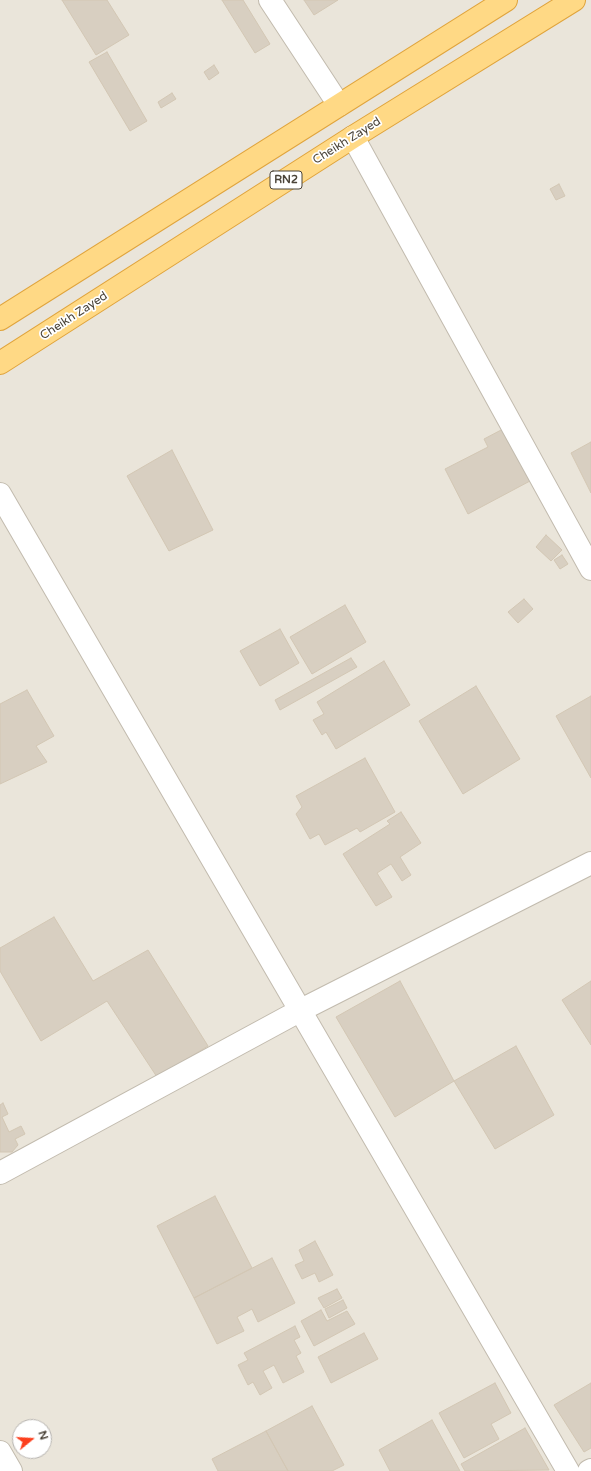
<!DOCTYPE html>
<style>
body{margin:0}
#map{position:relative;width:591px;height:1471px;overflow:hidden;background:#f6f3ec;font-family:"Varela Round",sans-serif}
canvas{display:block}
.north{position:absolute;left:12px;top:1419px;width:40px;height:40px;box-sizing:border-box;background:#fff;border:1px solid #b7b4b0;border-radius:50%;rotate:72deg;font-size:11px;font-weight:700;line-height:16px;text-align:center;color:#4b4439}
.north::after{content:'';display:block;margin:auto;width:14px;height:18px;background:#fc3f1d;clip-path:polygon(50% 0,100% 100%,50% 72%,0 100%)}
</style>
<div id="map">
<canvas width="591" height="1471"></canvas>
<div class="north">N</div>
</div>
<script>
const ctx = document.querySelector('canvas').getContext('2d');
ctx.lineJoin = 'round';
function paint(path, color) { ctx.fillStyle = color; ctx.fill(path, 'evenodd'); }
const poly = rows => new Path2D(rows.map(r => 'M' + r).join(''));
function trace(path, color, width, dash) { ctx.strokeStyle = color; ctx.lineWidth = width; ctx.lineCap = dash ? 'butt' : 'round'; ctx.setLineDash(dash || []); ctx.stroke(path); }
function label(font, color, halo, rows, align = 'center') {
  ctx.font = font + ' "Varela Round",sans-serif'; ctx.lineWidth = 3.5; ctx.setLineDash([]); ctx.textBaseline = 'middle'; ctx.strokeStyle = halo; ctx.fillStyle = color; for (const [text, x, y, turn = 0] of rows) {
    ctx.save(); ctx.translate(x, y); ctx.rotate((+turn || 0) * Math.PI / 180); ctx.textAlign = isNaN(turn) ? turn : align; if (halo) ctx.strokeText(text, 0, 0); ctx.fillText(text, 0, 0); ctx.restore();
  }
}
paint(poly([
 [0,0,591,0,591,1471,0,1471],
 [20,1427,44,1427,44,1451,20,1451]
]), '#eae5da');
const building = poly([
 [62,0,107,0,129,35,96,55,62,0],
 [222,0,243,0,270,44,255,53,222,0],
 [304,0,338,0,314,15,304,0],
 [107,52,147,121,130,131,89,62,107,52],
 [214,65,219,73,209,80,204,72,214,65],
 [172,93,176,99,161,108,158,102,172,93],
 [559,184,565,196,556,200,550,189,559,184],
 [503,429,530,481,468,514,445,469,488,447,484,439,503,429],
 [591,442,591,493,571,453,591,442],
 [172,450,213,530,169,551,127,476,172,450],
 [546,535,562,550,551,561,536,547,546,535],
 [562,555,568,564,560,569,554,560,562,555],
 [524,599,533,609,518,623,508,612,524,599],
 [345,605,366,642,312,674,290,637,345,605],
 [280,629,299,663,260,686,240,651,280,629],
 [351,658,357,667,280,710,275,700,351,658],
 [384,661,410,705,336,749,326,732,322,735,313,720,324,714,317,702,384,661],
 [476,686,520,759,463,794,419,721,476,686],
 [27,690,54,736,36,746,47,762,0,784,0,704,27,690],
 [591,696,591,778,556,716,591,696],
 [365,758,395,812,360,832,357,828,325,845,319,834,310,839,296,814,302,807,296,796,365,758],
 [401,812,421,843,400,857,411,875,402,881,391,864,377,873,392,897,376,906,343,854,390,824,387,821,401,812],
 [54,917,93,981,148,950,208,1046,157,1077,107,1001,41,1041,0,971,0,948,54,917],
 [400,981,454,1081,395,1117,336,1017,400,981],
 [591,981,591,1045,562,1000,591,981],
 [516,1046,554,1115,495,1149,454,1081,516,1046],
 [3,1103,8,1114,2,1117,9,1132,21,1126,25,1134,15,1139,18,1145,12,1152,0,1152,0,1105,3,1103],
 [215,1196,252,1268,194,1298,157,1226,215,1196],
 [315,1241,333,1275,319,1282,315,1273,302,1279,295,1265,304,1261,299,1250,315,1241],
 [272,1258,295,1303,258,1322,252,1309,237,1317,244,1331,217,1344,194,1298,272,1258],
 [337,1289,342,1298,324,1308,318,1298,337,1289],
 [343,1300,347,1308,329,1318,325,1309,343,1300],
 [321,1310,327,1321,347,1311,355,1324,314,1346,301,1321,321,1310],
 [295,1326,300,1337,294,1340,301,1353,296,1356,304,1372,283,1383,274,1365,263,1371,272,1388,260,1395,253,1382,248,1385,238,1365,248,1360,244,1353,295,1326],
 [364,1333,378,1359,331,1383,318,1357,364,1333],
 [495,1383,511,1413,491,1424,499,1439,464,1458,439,1413,495,1383],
 [591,1383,591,1448,584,1452,554,1405,591,1383],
 [312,1406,344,1465,332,1471,288,1471,266,1431,312,1406],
 [432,1420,460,1471,390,1471,379,1450,432,1420],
 [525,1428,549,1470,465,1471,461,1464,525,1428],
 [266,1431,288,1471,218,1471,212,1459,266,1431]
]);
paint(building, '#d8cfc1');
trace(building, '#d3c7b4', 1);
const minor = poly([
 [270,0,339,105],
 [353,137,591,569],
 [0,494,568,1471],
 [0,1173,301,1010,591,863],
 [0,1452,11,1471],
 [589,1471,591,1470]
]);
const trunk = poly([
 [0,319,506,0],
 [0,363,353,137,574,0]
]);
trace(minor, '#c2bbae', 24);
trace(trunk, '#e0a43c', 24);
trace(minor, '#fff', 22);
trace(trunk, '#ffd985', 22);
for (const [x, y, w] of [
 [286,180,32]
]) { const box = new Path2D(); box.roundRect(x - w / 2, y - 9, w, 18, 3); ctx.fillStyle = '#fff'; ctx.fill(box); trace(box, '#4b4439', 1); }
label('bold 11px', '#4b4439', null, [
 ["RN2",286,180]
]);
label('12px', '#4b4439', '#fff', [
 ["Cheikh Zayed",347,141,-32],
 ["Cheikh Zayed",74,316,-33]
]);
</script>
